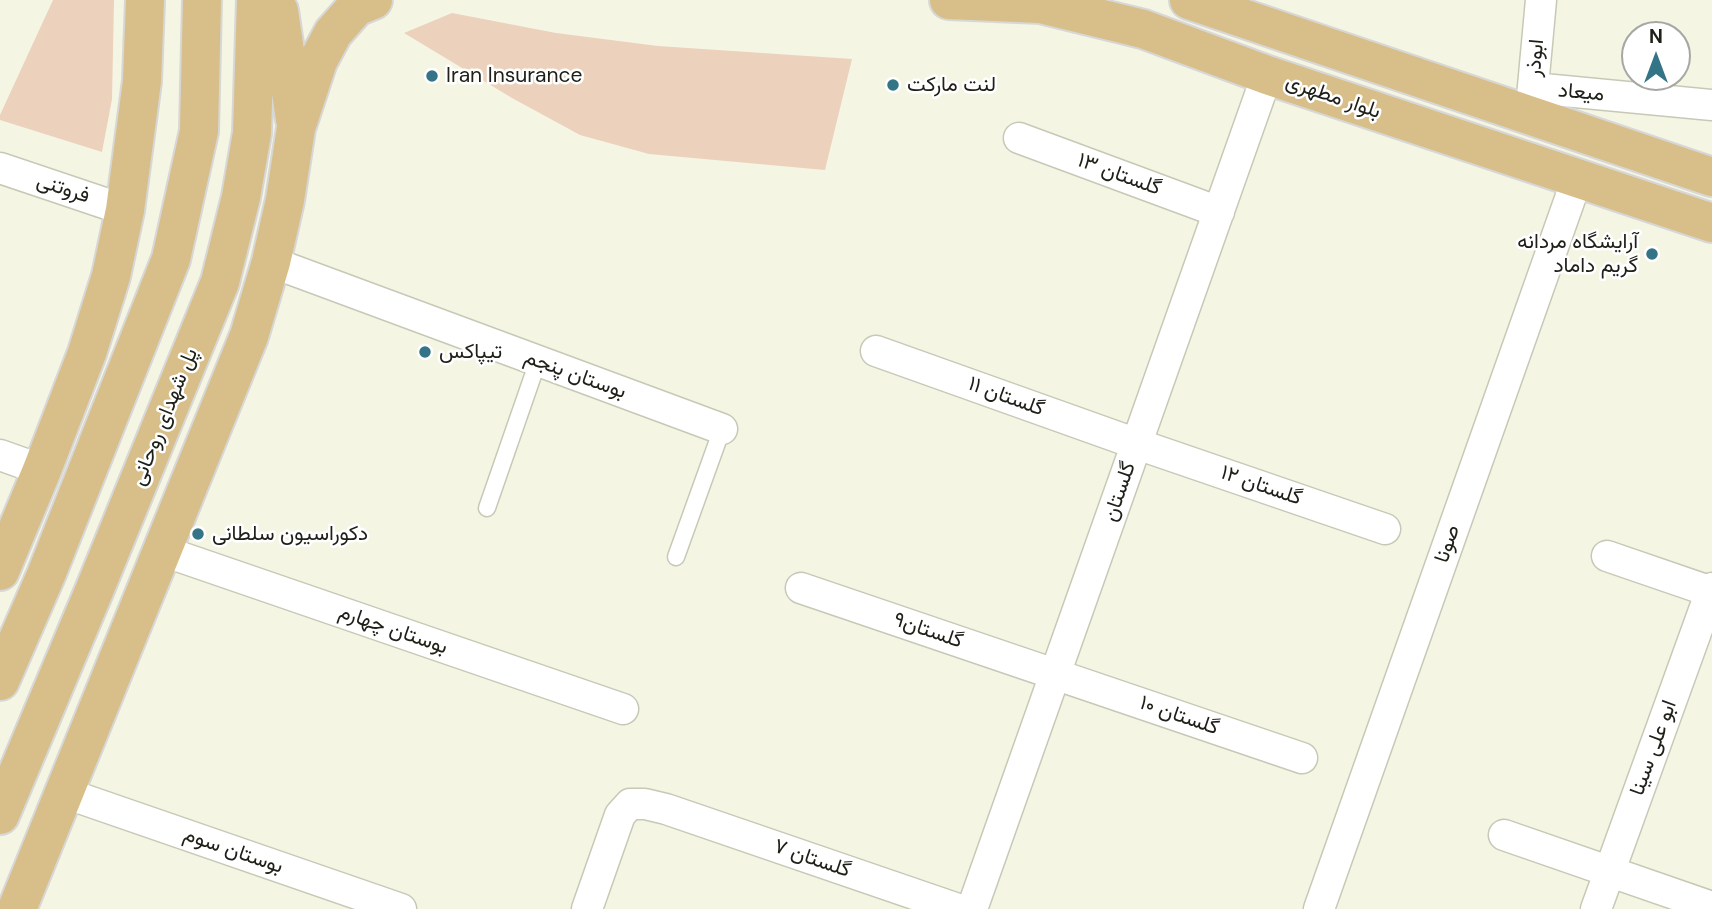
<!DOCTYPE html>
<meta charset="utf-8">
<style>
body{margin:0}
#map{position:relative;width:1712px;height:909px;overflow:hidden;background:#f5f5e4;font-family:"DM Sans",sans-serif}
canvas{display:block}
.north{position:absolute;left:1621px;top:21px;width:70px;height:70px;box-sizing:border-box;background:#fff;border:2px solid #a6a6a3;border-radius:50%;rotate:0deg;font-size:19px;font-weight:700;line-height:28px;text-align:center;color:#20201a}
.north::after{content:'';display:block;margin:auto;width:24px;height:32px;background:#337587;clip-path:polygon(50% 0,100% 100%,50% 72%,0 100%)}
</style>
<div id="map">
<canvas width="1712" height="909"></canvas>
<div class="north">N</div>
</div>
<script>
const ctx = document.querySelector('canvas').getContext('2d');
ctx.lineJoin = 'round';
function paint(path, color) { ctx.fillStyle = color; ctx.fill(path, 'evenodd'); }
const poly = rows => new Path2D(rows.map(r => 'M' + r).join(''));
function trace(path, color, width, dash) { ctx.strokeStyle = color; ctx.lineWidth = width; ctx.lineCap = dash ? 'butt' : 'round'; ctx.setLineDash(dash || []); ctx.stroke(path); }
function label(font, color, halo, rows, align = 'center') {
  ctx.font = font + ' "DM Sans",Vazirmatn,sans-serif'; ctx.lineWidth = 5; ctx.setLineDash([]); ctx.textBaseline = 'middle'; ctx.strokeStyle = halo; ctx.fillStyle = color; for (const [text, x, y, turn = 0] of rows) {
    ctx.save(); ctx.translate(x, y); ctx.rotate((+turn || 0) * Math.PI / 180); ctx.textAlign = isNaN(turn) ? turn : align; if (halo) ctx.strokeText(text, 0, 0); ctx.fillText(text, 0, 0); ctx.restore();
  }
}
paint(poly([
 [53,0,114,0,112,99,102,152,0,120,0,115],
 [452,13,556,33,658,46,852,59,825,170,649,154,580,135,512,98,404,33]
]), '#ecd1bc');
const service = poly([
 [487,508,538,361],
 [676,557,722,429]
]);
const minor = poly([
 [1533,88,1712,105],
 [1531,108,1541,0],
 [1019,138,1219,212],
 [0,168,125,210],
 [271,262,722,429],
 [876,351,1137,444,1385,529],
 [0,455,42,470],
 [163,551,623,709],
 [1607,556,1712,592],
 [801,588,1302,758],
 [65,793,401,909],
 [1504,835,1712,907],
 [587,909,620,815,630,804,645,804,666,809,958,909],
 [972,909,1267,75],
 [1319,909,1577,179],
 [1596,909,1712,588]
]);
const primary = poly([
 [272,0,279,11,295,119],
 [949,0,1041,4,1143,29,1267,75,1712,223],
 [1189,0,1712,177],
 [0,571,42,470,87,353,111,276,125,210,142,81,145,0],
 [0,681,46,575,171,259,199,131,202,0],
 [0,815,94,591,220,282,241,197,252,133,256,0],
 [17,909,249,336,271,262,285,200,296,128,318,61,333,33,356,7,373,0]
]);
trace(service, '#c8c8b7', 19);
trace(minor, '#c8c8b7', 33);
trace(primary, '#d7d7d6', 42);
trace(service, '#fff', 16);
trace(minor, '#fff', 30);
trace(primary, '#d8be88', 38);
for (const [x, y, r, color] of [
 [432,76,7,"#337587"],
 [893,85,7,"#337587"],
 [1652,254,7,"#337587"],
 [425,352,7,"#337587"],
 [198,534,7,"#337587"]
]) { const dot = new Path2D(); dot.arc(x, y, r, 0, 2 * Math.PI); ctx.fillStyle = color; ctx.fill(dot); trace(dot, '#fff', 2.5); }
label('21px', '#20201a', '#fff', [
 ["ابوذر",1536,58,-85],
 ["میعاد",1581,93,5],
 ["بلوار مطهری",1333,97,19],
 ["گلستان ۱۳",1119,175,20],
 ["فروتنی",63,189,18],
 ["بوستان پنجم",575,375,20],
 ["گلستان ۱۱",1006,397,20],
 ["پل شهدای روحانی",165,417,-68],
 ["گلستان ۱۲",1261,486,19],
 ["گلستان",1120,492,-71],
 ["صونا",1448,544,-71],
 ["بوستان چهارم",393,630,19],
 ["گلستان۹",928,631,19],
 ["گلستان ۱۰",1179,716,19],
 ["ابو علی سینا",1654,748,-70],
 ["بوستان سوم",233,851,19],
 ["گلستان ۷",812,859,19]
]);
label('21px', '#20201a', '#fff', [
 ["Iran Insurance",446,76],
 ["لنت مارکت",907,85],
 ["آرایشگاه مردانه",1638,242,"right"],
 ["گریم داماد",1638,266,"right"],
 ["تیپاکس",439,352],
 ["دکوراسیون سلطانی",212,534]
], 'left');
</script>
